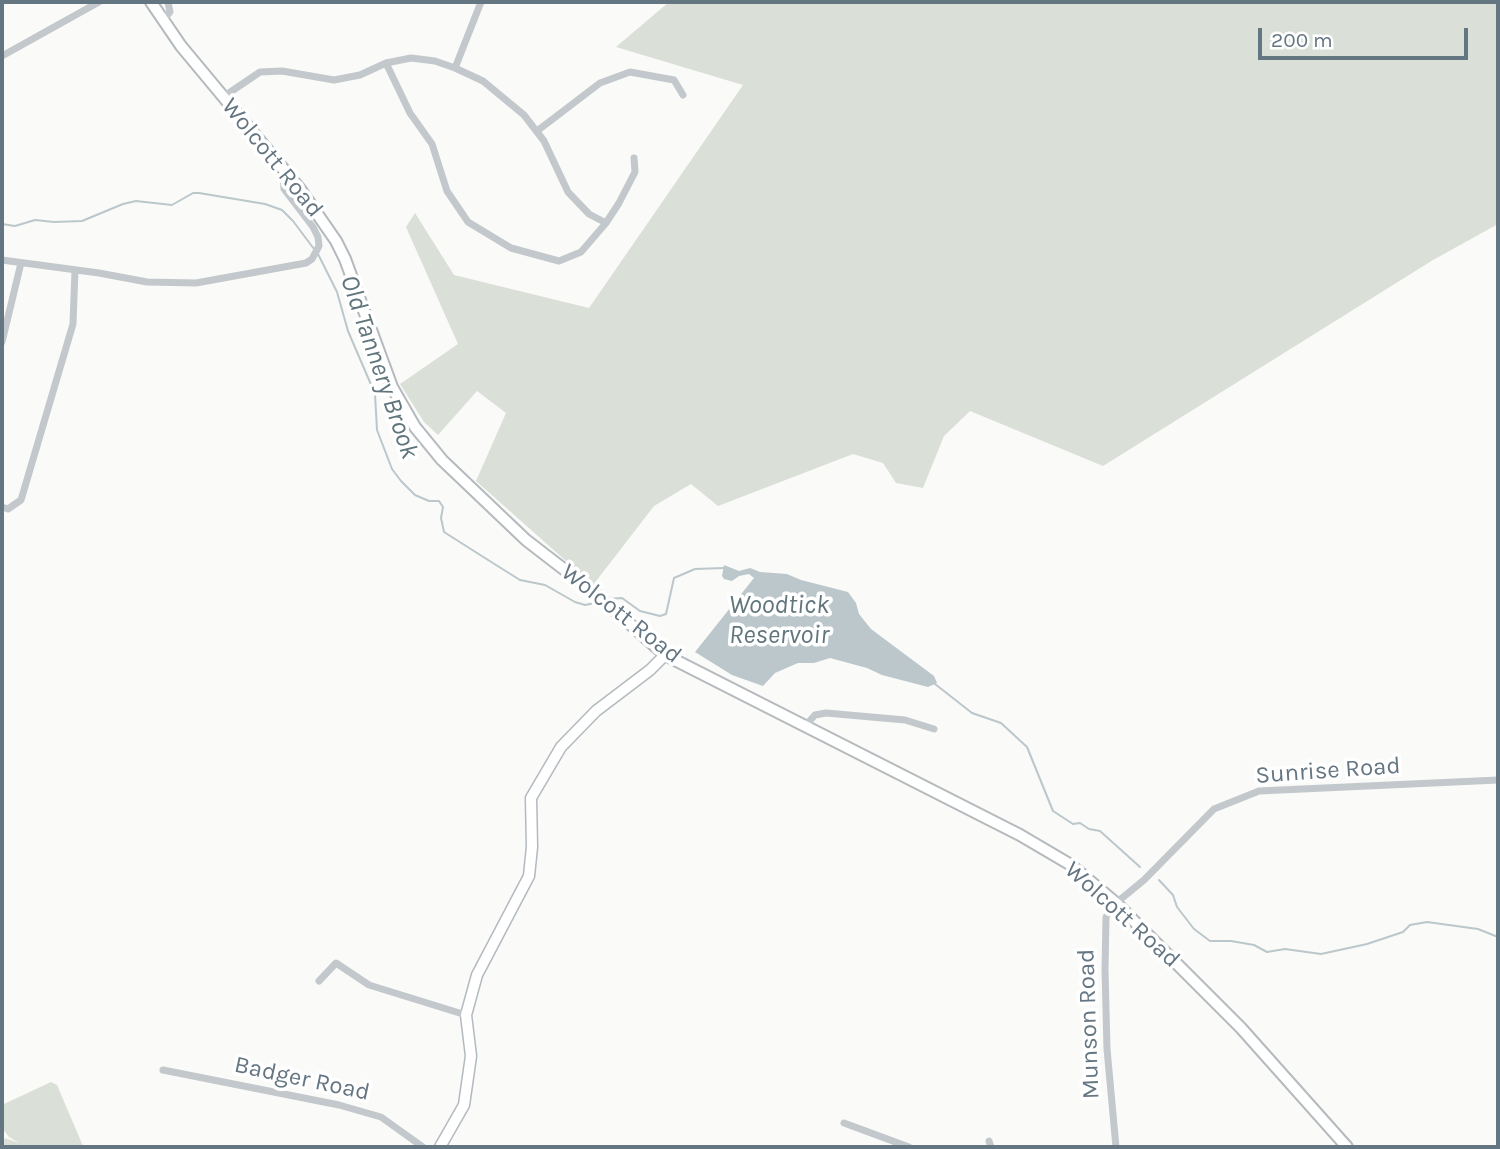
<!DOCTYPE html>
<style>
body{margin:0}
#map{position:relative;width:1500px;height:1149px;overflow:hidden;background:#fafaf8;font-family:Karla,sans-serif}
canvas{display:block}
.frame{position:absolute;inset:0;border:4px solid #657683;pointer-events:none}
.scale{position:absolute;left:1258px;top:28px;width:210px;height:32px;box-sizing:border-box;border:4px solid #657683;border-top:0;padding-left:9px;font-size:21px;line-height:24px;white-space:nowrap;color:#657683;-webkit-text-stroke:5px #fff;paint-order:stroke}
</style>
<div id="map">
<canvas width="1500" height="1149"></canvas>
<div class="frame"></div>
<div class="scale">200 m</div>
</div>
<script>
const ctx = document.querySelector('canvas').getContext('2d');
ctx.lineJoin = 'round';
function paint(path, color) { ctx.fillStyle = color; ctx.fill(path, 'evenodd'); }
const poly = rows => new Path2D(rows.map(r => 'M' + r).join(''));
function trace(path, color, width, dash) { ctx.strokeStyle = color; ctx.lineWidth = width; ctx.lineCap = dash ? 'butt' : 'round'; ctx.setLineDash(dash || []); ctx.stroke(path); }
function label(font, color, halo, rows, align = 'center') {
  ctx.font = font + ' Karla,sans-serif'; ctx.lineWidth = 7; ctx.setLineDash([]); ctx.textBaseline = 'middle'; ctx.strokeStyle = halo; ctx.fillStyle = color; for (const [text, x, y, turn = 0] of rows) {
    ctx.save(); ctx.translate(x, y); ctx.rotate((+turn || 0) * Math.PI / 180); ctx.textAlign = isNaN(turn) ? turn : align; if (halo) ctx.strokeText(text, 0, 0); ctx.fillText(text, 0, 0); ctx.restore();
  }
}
paint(poly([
 [669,2,1498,2,1498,224,1433,260,1103,466,970,411,944,436,923,488,896,483,883,463,853,454,718,506,691,484,654,506,593,585,476,481,506,413,477,391,438,435,424,422,400,384,458,344,406,227,415,213,454,275,589,308,743,85,616,47],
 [51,1082,57,1085,83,1146,2,1147,5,1138,19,1143,9,1137,2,1128,2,1105]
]), '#dadfd7');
paint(poly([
 [724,565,739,571,750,568,760,572,787,574,801,580,848,592,856,603,859,614,871,629,934,676,937,683,928,687,882,675,867,668,830,658,814,663,798,663,775,673,763,686,732,675,695,652,754,578,749,574,739,576,732,581,724,579,722,576]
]), '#bbc7cb');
trace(poly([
 [2,224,15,226,35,220,54,222,82,221,123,204,136,201,172,205,193,193,199,193,265,204,282,210,293,221,314,249],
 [318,254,337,292,348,331,375,394,377,430,392,469,401,481,415,495,429,501,439,501,443,507,441,518,444,532,496,565,520,580,545,585,575,602,585,605,600,602],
 [608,599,622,598,640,611,660,616,666,614,674,578,695,569,724,568],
 [935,684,972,713,1001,723,1027,747,1053,811,1073,824,1080,823,1089,829,1100,831,1140,867],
 [1159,880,1173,895,1177,907,1194,929,1210,941,1231,941,1254,945,1267,952,1285,949,1321,954,1367,944,1403,932,1410,925,1427,922,1478,929,1498,937]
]), '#bbc7cb', 2);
const secondary = poly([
 [440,1147,464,1105,471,1056,466,1015,477,975,529,876,532,847,531,798,561,747,596,711,650,670,665,655]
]);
const primary = poly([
 [151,2,181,46,300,189,336,241,345,259,392,387,415,427,442,460,526,540,596,594,665,655,1020,835,1071,865,1116,903,1241,1028,1347,1147]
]);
trace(secondary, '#b3babf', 13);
trace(primary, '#b5babe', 14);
trace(poly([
 [163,20,170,12,168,2],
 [2,56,99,2],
 [386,63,410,113,432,144,447,191,468,222,511,248,559,261,581,252,606,223,619,203,635,172,634,158],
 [455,68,481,2],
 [223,97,260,72,282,71,334,80,360,75,386,63,411,58,435,61,455,68,483,81,524,115,544,141,568,192,589,214,606,223],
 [537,131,600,83,630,72,674,80,683,95],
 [2,260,99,273,147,282,196,283,306,263,312,259,319,246,318,237,313,227,284,189,282,169],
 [2,342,21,263],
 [2,507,8,509,21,500,73,324,75,270],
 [805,726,815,715,826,713,905,720,934,729],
 [319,981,336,963,369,985,466,1015],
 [163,1070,339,1105,381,1117,423,1147],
 [844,1123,909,1147],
 [989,1141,991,1147],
 [1116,1147,1107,1049,1105,970,1106,917,1116,903,1144,880,1214,809,1259,791,1498,780]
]), '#c3c8cc', 7);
trace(secondary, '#fff', 10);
trace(primary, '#fff', 10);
label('24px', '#657683', '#fff', [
 ["Wolcott Road",272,158,51],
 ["Wolcott Road",621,614,38],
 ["Sunrise Road",1328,771,-4],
 ["Wolcott Road",1122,915,42],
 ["Munson Road",1089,1024,-92],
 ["Badger Road",302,1079,12]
]);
label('italic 26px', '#60757c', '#fff', [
 ["Old Tannery Brook",379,367,71],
 ["Woodtick",779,606],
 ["Reservoir",779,636]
]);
</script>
